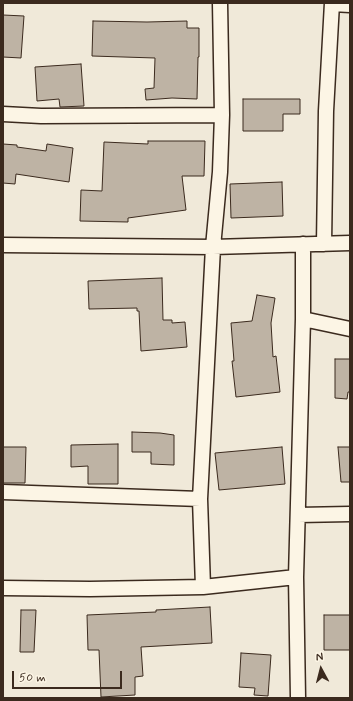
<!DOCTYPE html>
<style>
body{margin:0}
#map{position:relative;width:353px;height:701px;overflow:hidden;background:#f0e9d9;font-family:Mynerve,sans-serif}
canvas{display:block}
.frame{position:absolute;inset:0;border:4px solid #3b2a1e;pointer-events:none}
.north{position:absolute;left:301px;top:649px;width:40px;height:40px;-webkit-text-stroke:3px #fcf5e5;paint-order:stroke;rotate:353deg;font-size:11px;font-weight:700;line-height:16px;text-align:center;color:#3b2a1e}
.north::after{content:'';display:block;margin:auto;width:14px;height:18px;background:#3b2a1e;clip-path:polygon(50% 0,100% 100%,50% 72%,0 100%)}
.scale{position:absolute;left:12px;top:671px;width:110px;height:18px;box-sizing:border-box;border:2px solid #3b2a1e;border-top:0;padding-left:5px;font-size:12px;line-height:14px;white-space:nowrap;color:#3b2a1e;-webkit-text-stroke:3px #fcf5e5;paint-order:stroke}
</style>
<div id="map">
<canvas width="353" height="701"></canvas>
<div class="frame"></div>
<div class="north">N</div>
<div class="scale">50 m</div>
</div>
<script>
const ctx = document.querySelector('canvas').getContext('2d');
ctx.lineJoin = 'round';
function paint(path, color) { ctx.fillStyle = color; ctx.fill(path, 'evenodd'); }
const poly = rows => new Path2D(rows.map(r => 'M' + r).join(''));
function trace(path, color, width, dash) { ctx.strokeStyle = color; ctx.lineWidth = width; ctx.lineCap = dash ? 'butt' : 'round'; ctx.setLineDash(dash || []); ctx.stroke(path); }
const building = poly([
 [3,15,24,16,21,58,3,57,3,15],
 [93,21,147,22,187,21,187,28,199,28,199,57,198,57,197,99,172,98,146,100,145,89,154,88,155,58,92,56,93,21],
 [81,64,84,106,60,107,59,99,37,101,35,67,81,64],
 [243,99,300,99,300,114,283,114,283,131,243,131,243,99],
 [148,141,205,141,204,176,182,176,186,210,128,218,128,222,80,221,81,190,102,191,104,142,148,144,148,141],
 [3,144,17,145,17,147,46,151,47,144,73,148,69,182,16,174,15,184,3,183,3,144],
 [282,182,283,216,231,218,230,184,282,182],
 [162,278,163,320,172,320,172,323,185,322,187,347,141,351,139,311,137,311,137,308,89,309,88,281,162,278],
 [257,295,275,298,271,323,273,357,276,356,280,392,236,397,232,361,234,361,231,323,252,321,257,295],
 [335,359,350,359,350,392,348,392,347,399,335,398,335,359],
 [132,432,160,433,174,435,174,465,151,464,151,452,132,452,132,432],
 [118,444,118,484,88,484,88,466,71,467,71,445,118,444],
 [3,447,26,447,25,483,3,483,3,447],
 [282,447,285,484,219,490,215,453,282,447],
 [338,447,350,447,350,482,341,482,338,447],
 [210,607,212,643,141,647,143,676,135,677,135,695,101,697,99,650,88,650,87,615,156,612,156,610,210,607],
 [21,610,36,610,34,652,20,652,21,610],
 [324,615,350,615,350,650,324,650,324,615],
 [241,653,271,655,268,696,254,695,255,688,239,687,241,653]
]);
paint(building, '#beb3a4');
trace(building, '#3b2a1e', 1);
const street = poly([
 [332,4,350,5],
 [3,114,41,116,222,115],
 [324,244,326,111,332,3],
 [3,245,213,247,350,243],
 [303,319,350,329],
 [3,492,200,499],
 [298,515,350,514],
 [203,587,200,499,213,247,220,172,222,115,220,3],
 [3,588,90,589,203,587,296,577],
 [298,698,296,577,303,319,303,244]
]);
trace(street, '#3b2a1e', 17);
trace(street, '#fcf5e5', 14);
</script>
